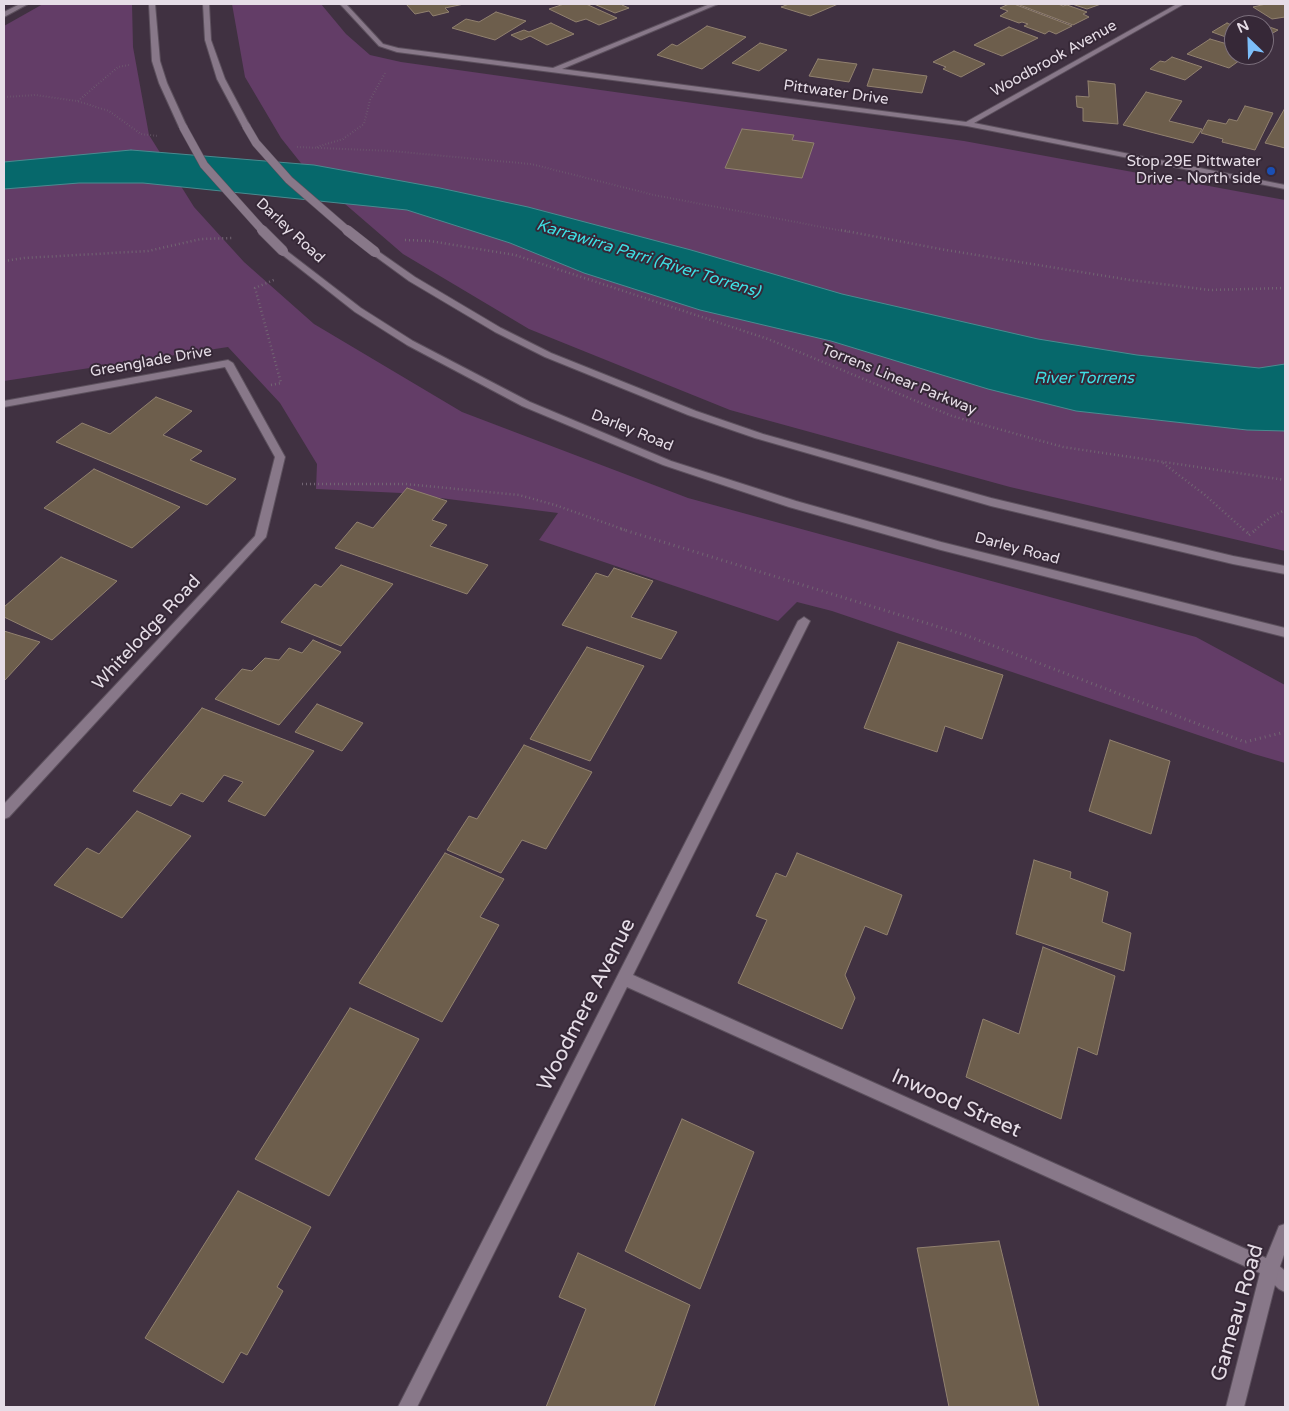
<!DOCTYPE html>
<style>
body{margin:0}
#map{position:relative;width:1289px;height:1411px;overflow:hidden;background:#403141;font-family:"Varela Round",sans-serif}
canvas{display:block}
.frame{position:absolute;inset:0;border:5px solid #e6dde7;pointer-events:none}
.north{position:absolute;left:1224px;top:15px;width:50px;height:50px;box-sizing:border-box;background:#362837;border:1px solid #7c707d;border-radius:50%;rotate:336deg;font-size:14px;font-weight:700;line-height:20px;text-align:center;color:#e6dde7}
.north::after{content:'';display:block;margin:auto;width:18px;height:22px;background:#7cbef9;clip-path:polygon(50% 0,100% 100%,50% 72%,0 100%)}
</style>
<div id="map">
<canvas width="1289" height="1411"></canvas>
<div class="frame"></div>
<div class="north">N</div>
</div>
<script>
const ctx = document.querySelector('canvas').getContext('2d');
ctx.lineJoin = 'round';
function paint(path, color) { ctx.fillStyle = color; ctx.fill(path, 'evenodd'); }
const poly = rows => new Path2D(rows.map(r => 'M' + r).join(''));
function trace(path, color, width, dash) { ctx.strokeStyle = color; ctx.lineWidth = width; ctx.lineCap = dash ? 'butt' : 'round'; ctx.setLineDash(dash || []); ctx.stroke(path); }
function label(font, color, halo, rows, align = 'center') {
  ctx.font = font + ' "Varela Round",sans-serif'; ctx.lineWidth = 4; ctx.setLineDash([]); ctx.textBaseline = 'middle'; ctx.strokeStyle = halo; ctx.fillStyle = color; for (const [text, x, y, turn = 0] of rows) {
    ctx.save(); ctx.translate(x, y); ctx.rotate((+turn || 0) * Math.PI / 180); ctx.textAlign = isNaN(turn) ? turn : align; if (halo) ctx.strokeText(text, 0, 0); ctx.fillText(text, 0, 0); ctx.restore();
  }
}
paint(poly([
 [43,4,132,4,133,47,149,135,194,207,244,262,314,324,462,412,688,498,1196,637,1285,685,1285,763,1254,754,832,611,797,602,778,621,539,540,558,513,401,493,316,489,317,464,280,403,228,347,4,381,4,26],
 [232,4,321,4,346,34,370,55,401,62,964,141,1285,200,1285,551,1010,487,730,410,529,329,403,254,308,172,281,138,245,77]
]), '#633d67');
const water = poly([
 [131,150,314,165,440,188,528,207,691,250,842,294,1038,339,1137,355,1259,368,1285,364,1285,431,1247,430,1076,411,988,389,831,341,700,310,584,273,510,243,407,210,143,183,79,183,4,189,4,162,131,150]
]);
paint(water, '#06686b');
trace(water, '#498b90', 1);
const building = poly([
 [406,4,464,4,445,8,449,12,433,16,429,11,415,14,406,4],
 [564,4,586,4,617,18,599,25,586,19,576,22,549,9,564,4],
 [594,4,625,4,622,5,629,8,615,13,594,4],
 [789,4,838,4,810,16,781,7,789,4],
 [1009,4,1014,4,1072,26,1056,34,1049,31,1045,34,1024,26,1028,24,1022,22,1019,23,1000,16,1008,11,1000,8,1009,4],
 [1017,4,1058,4,1063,6,1067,5,1087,12,1083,14,1089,17,1073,25,1017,4],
 [1072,4,1101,4,1087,9,1072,4],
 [1266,4,1285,4,1285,17,1272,19,1253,7,1266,4],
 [496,12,526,21,495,40,452,28,466,19,479,22,496,12],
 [1247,19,1278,30,1266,37,1264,36,1264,25,1237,25,1247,19],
 [551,23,574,34,547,45,530,36,521,40,511,35,524,30,529,32,551,23],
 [1227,23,1234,26,1234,40,1212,32,1227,23],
 [707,26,746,37,702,69,657,55,672,44,677,46,707,26],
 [1009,27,1038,38,1002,56,974,45,1009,27],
 [1210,39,1234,46,1234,55,1247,55,1229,68,1187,54,1210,39],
 [760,43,787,50,759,71,732,63,760,43],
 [954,51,985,64,961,77,943,69,946,67,933,62,954,51],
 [1172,57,1202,67,1185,80,1150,69,1160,61,1165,62,1172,57],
 [818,59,857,64,849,82,809,76,818,59],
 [873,69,927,76,922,93,867,86,873,69],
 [1088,81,1115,84,1118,124,1083,121,1083,108,1077,107,1076,96,1089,97,1088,81],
 [1146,92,1182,101,1169,121,1202,129,1193,143,1123,125,1146,92],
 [1245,106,1273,113,1255,150,1222,142,1223,139,1201,133,1208,120,1226,124,1229,119,1237,121,1245,106],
 [1285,108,1285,148,1265,143,1285,108],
 [742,129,794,135,792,140,814,143,802,178,725,168,742,129],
 [156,397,192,411,163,435,202,451,190,460,236,479,207,505,56,442,82,423,110,434,156,397],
 [94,469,180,507,132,548,44,508,94,469],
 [407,488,447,501,432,520,447,525,430,546,488,565,467,594,335,548,357,522,373,528,407,488],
 [61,557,117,581,52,640,4,617,4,607,61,557],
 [341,565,393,584,341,646,281,622,315,584,321,587,341,565],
 [614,568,653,581,631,617,677,632,661,659,562,625,596,573,608,577,614,568],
 [4,631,40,642,5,680,4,680,4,631],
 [313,640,341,652,279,725,215,699,242,669,252,671,265,658,279,660,289,648,302,653,313,640],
 [898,642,1003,675,982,739,945,726,937,752,864,728,898,642],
 [587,647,644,666,590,761,530,739,587,647],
 [317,704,363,723,342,751,295,732,317,704],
 [202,708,314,751,265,816,228,801,243,782,224,775,203,802,181,793,171,806,133,791,202,708],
 [1110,740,1170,761,1151,834,1089,811,1110,740],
 [524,745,592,772,546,849,522,840,501,873,447,850,469,816,477,819,524,745],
 [137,811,191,836,122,918,54,885,87,848,99,854,137,811],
 [445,853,504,879,480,917,499,925,442,1022,359,983,445,853],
 [797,853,902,895,887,935,865,926,845,975,855,998,842,1029,738,983,767,920,756,916,776,873,786,877,797,853],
 [1034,860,1071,872,1070,878,1108,892,1102,922,1131,933,1124,971,1016,934,1034,860],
 [1043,947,1115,976,1097,1055,1078,1047,1061,1119,966,1077,983,1019,1019,1034,1043,947],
 [350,1008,419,1039,329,1196,255,1159,350,1008],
 [682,1119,754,1152,700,1289,625,1251,682,1119],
 [238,1191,311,1227,277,1287,283,1291,247,1355,241,1352,223,1383,145,1338,238,1191],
 [999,1241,1039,1407,949,1407,917,1248,999,1241],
 [578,1253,690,1305,654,1407,546,1407,586,1309,559,1297,578,1253]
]);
paint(building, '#6d5e4c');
trace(building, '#91816f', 1);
const service = poly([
 [1270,1260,1276,1263,1285,1271,1285,1292,1279,1289,1264,1275,1261,1269,1264,1263,1270,1260]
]);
const minor = poly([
 [20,4,28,4,4,17,4,12,20,4],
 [340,4,346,4,383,44,398,48,553,68,710,4,718,4,562,69,966,122,1177,4,1184,4,974,123,1285,185,1285,189,967,126,397,52,379,46,340,4],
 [228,360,233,363,285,457,266,537,9,817,4,819,4,804,255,536,275,457,225,367,4,407,4,401,228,360],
 [804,617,810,621,633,975,1266,1258,1279,1226,1285,1224,1285,1252,1279,1269,1244,1407,1226,1407,1260,1273,627,987,417,1407,398,1407,798,621,804,617]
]);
const secondary = poly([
 [149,4,155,4,160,61,167,83,187,127,186,129,179,127,159,83,152,61,149,4],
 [203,4,209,4,211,40,225,79,250,126,249,128,242,126,217,79,205,40,203,4],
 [283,248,361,308,413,341,530,402,671,461,796,501,941,542,1285,628,1285,637,941,550,789,507,663,465,522,406,407,345,355,312,280,253,280,249,283,248],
 [375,249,415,277,501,328,551,353,696,411,763,434,991,498,1233,556,1285,566,1285,574,1233,564,991,506,755,438,688,415,545,357,495,332,409,281,372,254,371,252,375,249]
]);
trace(service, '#5c505d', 2);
trace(minor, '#5c505d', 2);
trace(secondary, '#5c505d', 2);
trace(poly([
 [4,97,35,95,77,101,109,111,141,134,159,136],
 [78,101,118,67,129,65],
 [297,147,391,151,531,164,654,195,848,232],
 [317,147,343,139,364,124,370,100,385,73]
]), '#726573', 2, [0.5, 2.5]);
trace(poly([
 [841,230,940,249,1130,280,1210,290,1285,288],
 [405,240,430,241,515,255,768,339,952,416,1063,447,1285,480],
 [4,261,24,258,148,251,201,239,234,238],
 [271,385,281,383,255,288,276,279],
 [1163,463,1205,495,1244,530],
 [302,484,406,484,519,495,555,505,625,530],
 [1255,530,1271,517,1285,510]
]), '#726573', 2.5, [1, 3]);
trace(poly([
 [621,529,965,635,1245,742,1285,732],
 [1243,529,1249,534],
 [1249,535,1257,529]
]), '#726573', 3, [1, 4]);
paint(service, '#887889');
paint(minor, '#887889');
paint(secondary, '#887889');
const secondaryBridgeFar1 = poly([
 [246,126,256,143,289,180,349,232],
 [183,127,204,165,264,232]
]);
const secondaryBridge = poly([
 [262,230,283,251],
 [347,230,375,252]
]);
trace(secondaryBridgeFar1, '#5c505d', 9, []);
trace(secondaryBridge, '#5c505d', 11, []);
trace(secondaryBridgeFar1, '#887889', 8);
trace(secondaryBridge, '#887889', 10);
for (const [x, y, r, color] of [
 [1271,171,5,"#1a4fb4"]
]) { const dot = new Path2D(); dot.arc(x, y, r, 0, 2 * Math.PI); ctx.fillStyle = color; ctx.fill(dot); trace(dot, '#362837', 2); }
label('15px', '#e6dde7', '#362837', [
 ["Woodbrook Avenue",1054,59,-29],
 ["Pittwater Drive",836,93,8],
 ["Darley Road",290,231,43],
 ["Greenglade Drive",151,362,-10],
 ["Torrens Linear Parkway",899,380,22],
 ["Darley Road",632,431,22],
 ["Darley Road",1017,549,15]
]);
label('15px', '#e6dde7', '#362837', [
 ["Stop 29E Pittwater",1261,162],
 ["Drive - North side",1261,179]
], 'right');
label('italic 16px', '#3de0e5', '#362837', [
 ["Karrawirra Parri (River Torrens)",648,259,17],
 ["River Torrens",1084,379]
]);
label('18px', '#e6dde7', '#362837', [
 ["Whitelodge Road",147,633,-47]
]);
label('21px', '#e6dde7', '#362837', [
 ["Woodmere Avenue",587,1005,-63],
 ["Inwood Street",956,1104,24],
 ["Gameau Road",1238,1313,-74]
]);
</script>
